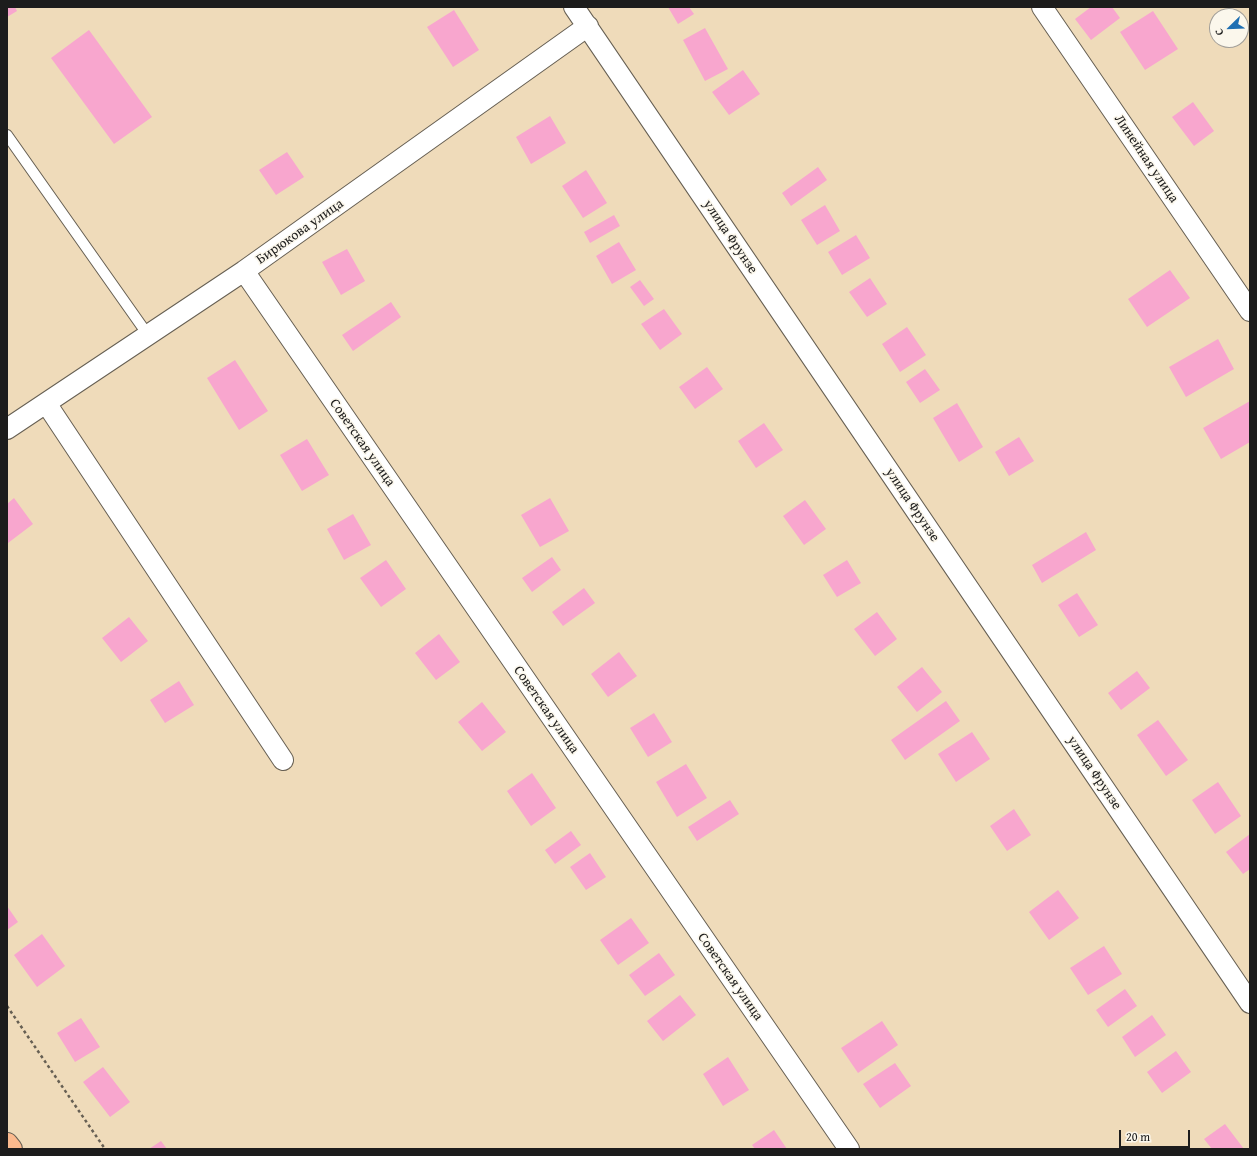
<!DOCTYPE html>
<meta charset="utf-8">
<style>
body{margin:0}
#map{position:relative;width:1257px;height:1156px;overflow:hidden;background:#efdbba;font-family:"Gentium Book Plus",serif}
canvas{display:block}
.frame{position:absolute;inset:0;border:8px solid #1c1c1c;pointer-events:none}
.north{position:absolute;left:1209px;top:8px;width:40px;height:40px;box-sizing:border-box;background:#fbf7ec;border:1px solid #a29f99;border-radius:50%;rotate:247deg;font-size:11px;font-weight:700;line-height:16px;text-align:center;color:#1c1c1c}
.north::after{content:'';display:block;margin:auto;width:14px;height:18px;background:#1f6fb2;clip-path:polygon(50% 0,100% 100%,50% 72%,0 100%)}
.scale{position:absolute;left:1119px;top:1130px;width:71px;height:18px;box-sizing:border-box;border:2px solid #1c1c1c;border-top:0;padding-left:5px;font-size:12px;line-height:14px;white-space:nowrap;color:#1c1c1c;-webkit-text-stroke:3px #fbf7ec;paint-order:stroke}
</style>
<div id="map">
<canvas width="1257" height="1156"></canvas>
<div class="frame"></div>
<div class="north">С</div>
<div class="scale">20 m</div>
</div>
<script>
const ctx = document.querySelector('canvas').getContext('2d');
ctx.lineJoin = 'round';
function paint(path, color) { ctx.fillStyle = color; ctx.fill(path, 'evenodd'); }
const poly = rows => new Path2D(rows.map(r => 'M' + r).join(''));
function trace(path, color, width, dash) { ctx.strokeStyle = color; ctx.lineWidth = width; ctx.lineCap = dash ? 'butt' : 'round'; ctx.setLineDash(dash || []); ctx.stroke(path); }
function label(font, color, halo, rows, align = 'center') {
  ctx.font = font + ' "Gentium Book Plus",serif'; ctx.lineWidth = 3; ctx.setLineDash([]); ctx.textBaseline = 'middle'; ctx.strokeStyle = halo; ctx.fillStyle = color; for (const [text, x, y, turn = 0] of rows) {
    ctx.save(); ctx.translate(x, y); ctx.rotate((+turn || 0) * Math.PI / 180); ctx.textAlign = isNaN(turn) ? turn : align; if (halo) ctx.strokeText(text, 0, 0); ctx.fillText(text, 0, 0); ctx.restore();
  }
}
paint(poly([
 [7,7,15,7,17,11,7,17],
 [668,7,689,7,694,14,678,24],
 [1091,7,1112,7,1120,18,1091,40,1075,19],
 [454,10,479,50,453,67,427,27],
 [1153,11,1178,49,1145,70,1120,32],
 [705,28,728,69,705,81,683,40],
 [89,30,152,117,114,144,51,58],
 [743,70,760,94,729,115,712,92],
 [1193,102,1214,131,1194,146,1172,117],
 [550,116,566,143,531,164,516,137],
 [287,152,304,177,276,195,259,170],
 [818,167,827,180,791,206,782,193],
 [586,170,607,203,583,218,562,186],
 [825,205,840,231,817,245,801,220],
 [614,215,620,226,590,243,584,232],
 [856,235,870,258,842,275,828,252],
 [619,242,636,270,612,284,596,256],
 [347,249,365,281,341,295,322,262],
 [1170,270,1190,298,1147,327,1128,299],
 [870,278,887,304,867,317,849,292],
 [640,280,654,299,644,306,630,287],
 [391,302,401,317,353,351,342,335],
 [664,309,682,334,660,350,641,324],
 [907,327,926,355,900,372,882,344],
 [1218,339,1234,369,1186,397,1169,367],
 [235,360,268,411,239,430,207,378],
 [707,367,723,389,695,409,679,387],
 [925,369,940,390,920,403,906,382],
 [1250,401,1250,442,1221,459,1203,428],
 [957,403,983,447,959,462,933,418],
 [764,423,783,450,756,468,738,441],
 [1019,437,1034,461,1009,476,995,452],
 [307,439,329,475,302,491,280,455],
 [14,498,33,524,8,543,7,504],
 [550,498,569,531,540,547,521,515],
 [805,500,826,529,804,545,783,516],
 [353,514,371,545,344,560,327,529],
 [1086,532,1096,550,1042,583,1032,565],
 [552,557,561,570,532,592,522,578],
 [386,560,406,589,381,607,360,578],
 [847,560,861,583,837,597,823,575],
 [584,588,595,603,563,626,552,612],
 [1077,593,1098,625,1079,637,1058,605],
 [877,612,897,639,875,656,854,629],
 [129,617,148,641,121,662,102,638],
 [439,634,460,662,436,680,415,653],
 [619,652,637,676,608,697,591,674],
 [922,667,942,692,917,712,897,687],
 [1137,671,1150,688,1121,710,1108,693],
 [179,681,194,705,165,723,150,700],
 [946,701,960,721,905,760,891,740],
 [482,702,506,732,482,751,458,722],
 [654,713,672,742,648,757,630,728],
 [1158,720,1188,760,1166,776,1137,735],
 [972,732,990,759,956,782,938,754],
 [686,764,707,798,677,817,656,782],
 [532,773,556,808,531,826,507,791],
 [1218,782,1241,816,1215,834,1192,800],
 [730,800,739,814,697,841,688,827],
 [1014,809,1031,835,1007,851,990,826],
 [571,831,581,845,555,864,545,850],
 [1250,834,1250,869,1243,874,1226,852],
 [590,853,606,877,586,890,570,867],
 [1058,890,1079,918,1049,940,1029,912],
 [7,906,18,922,7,930],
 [631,918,649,943,618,965,600,940],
 [42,934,65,966,37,987,14,955],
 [1104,946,1122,974,1088,995,1070,968],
 [659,953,675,975,645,996,629,975],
 [1125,989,1137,1006,1108,1027,1096,1010],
 [680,995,696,1015,663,1041,647,1021],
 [1152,1015,1166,1035,1135,1057,1122,1037],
 [81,1018,100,1047,75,1062,57,1033],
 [882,1021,898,1045,858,1073,841,1048],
 [1176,1051,1191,1072,1162,1093,1147,1072],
 [728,1057,749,1090,723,1106,703,1074],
 [895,1063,911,1086,880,1108,863,1084],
 [103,1067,130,1102,110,1117,83,1082],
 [1225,1124,1244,1149,1212,1149,1204,1139],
 [774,1130,787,1149,755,1149,752,1145],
 [161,1141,167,1149,149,1149]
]), '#f8a6ce');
const lane = poly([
 [7,135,148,335]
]);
const street = poly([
 [574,7,1250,1003],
 [1042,7,1250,311],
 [244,271,849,1149],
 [46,403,283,760],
 [7,429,244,271,588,26]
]);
const primary = poly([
 [7,1144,11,1149]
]);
trace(lane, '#665f53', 12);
trace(street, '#665f53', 22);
trace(primary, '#665f53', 24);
trace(poly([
 [7,1006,105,1149]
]), '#665f53', 2.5, [3, 3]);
trace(lane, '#fff', 10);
trace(street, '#fff', 20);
trace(primary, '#fcba8e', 22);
label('14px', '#1c1c1c', '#fbf7ec', [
 ["Линейная улица",1146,159,56],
 ["Бирюкова улица",300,232,-35],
 ["улица Фрунзе",730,237,56],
 ["Советская улица",362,443,55],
 ["улица Фрунзе",912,505,56],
 ["Советская улица",546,710,55],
 ["улица Фрунзе",1094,773,56],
 ["Советская улица",730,977,55]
]);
</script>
